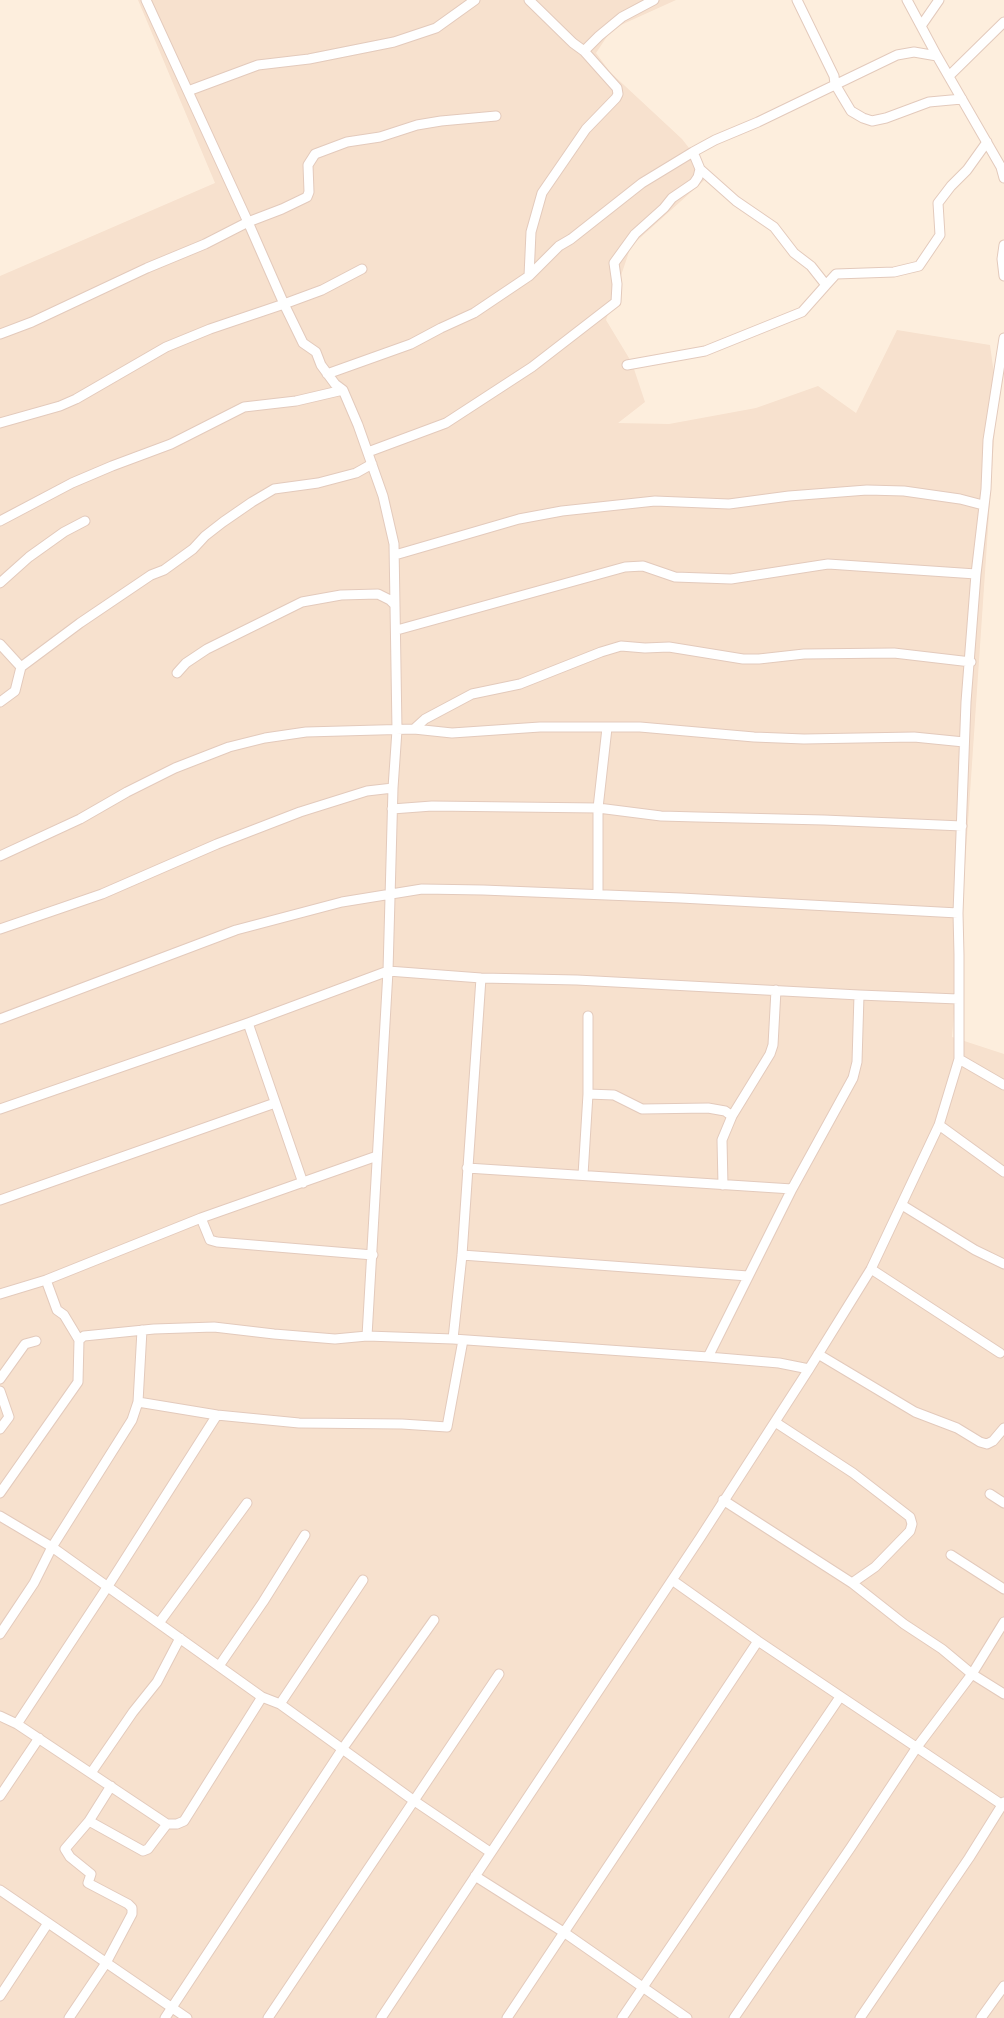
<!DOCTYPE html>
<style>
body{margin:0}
canvas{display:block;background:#fdeedd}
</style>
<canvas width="1004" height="2018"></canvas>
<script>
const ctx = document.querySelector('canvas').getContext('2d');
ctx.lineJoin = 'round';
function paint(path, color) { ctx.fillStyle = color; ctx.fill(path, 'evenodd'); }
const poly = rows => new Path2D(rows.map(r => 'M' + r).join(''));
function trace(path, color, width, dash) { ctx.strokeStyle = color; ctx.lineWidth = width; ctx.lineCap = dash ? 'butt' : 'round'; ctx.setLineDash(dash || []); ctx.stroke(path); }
paint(poly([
 [138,0,676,0,612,29,596,53,610,72,682,139,710,175,631,246,606,320,632,363,645,402,618,423,669,424,756,408,818,386,856,413,897,330,990,345,997,396,959,955,952,1037,1004,1054,1004,2018,0,2018,0,276,215,183]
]), '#f7e1ce');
const minor = poly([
 [529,0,573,43,584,51,599,36,622,17,654,0],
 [797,0,834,76,835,84,842,96,851,111,863,118,872,121,886,118,929,102,962,99],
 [907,0,937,56,1001,167,1004,178],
 [921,26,939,0],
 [949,76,1004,22],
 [188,91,258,65,309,59,394,42,436,28,475,0],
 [1004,245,1002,259,1004,276],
 [362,269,322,290,284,304,303,343,316,352,321,365,335,384,343,390,358,425,383,496,394,544,397,730,393,788,388,971,367,1336],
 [529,276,559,246,571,239,642,183,693,152],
 [826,285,836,274,894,272,919,266,940,235,938,203,951,186,967,170,987,142],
 [0,334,32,322,147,268,205,244,248,222,146,0],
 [627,365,705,351,802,312,826,285,811,266,794,253,774,227,736,201,700,169],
 [327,374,411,344,441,328,474,313,529,276,531,232,542,193,586,129,616,98,618,94,617,88,584,51],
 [0,423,60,406,76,399,166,347,210,329,284,304,248,222,282,209,307,197,309,192,308,165,315,154,347,142,380,137,417,125,441,121,496,116],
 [368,452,446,423,532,367,616,302,617,284,614,263,635,234,664,208,672,198,694,183,698,177,700,169,693,152,715,140,758,122,897,55,914,52,937,56],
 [0,521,72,483,112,466,171,444,244,407,296,401,343,390],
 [395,555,519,519,562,511,655,501,729,504,789,496,867,490,904,491,960,499,983,505],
 [0,583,29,557,64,532,85,521],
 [397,630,625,567,643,566,675,577,731,579,828,564,976,574],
 [0,644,21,667],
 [177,673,186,663,207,649,302,602,341,595,378,594,390,600,395,605],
 [0,702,15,691,21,667,80,623,151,575,164,570,193,549,205,536,223,522,252,502,274,489,318,483,356,473,372,464],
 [414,729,425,719,472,694,520,684,601,652,621,646,645,648,669,647,743,659,759,659,804,654,894,653,971,662],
 [392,809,432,806,598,808,661,816,697,817,824,820,962,826],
 [0,856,80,819,127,792,175,768,229,747,265,738,306,732,414,729,452,733,540,727,640,727,754,737,804,739,914,737,964,742],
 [598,894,598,808,607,728],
 [0,929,102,894,217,844,300,812,367,791,393,788],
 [0,1019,236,930,342,902,422,889,483,890,681,898,958,913],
 [248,1023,303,1183],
 [959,1059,1004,1085],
 [588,1094,614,1095,642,1109,708,1108,725,1111,732,1116],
 [0,1109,248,1023,388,971,481,978,577,980,859,995,958,999],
 [939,1125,1004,1172],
 [467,1168,792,1189],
 [583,1175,588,1094,588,1016],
 [723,1185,722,1140,732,1116,770,1054,773,1045,776,990],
 [0,1200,275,1103],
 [902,1205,975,1250,1004,1264],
 [201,1218,210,1240,217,1242,373,1255],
 [462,1255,748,1276],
 [871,1269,1000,1353],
 [46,1280,57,1310,64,1315,79,1340],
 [0,1294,46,1280,201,1218,377,1156],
 [453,1339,462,1255,481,978],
 [818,1354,915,1412,957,1428,980,1442,987,1444,993,1441,1004,1428],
 [708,1357,792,1189,853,1078,857,1062,859,995],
 [0,1379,25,1344,36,1341],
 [0,1391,9,1417,0,1429],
 [138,1402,142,1330],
 [775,1422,853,1473,910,1517,912,1524,910,1531,875,1567,852,1583],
 [0,1493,78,1382,79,1340,84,1336,154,1329,214,1327,274,1334,335,1339,367,1336,453,1339,708,1357,779,1363,809,1369],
 [990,1494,1004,1503],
 [723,1500,852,1583,904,1624,942,1649,972,1674,1004,1694],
 [0,1516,52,1547,262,1697,280,1704,413,1800,490,1852],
 [951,1555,1004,1589],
 [672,1580,758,1641,1004,1806],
 [159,1623,247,1503],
 [0,1634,34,1583,52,1547,132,1420,138,1402,217,1415,299,1423,402,1424,447,1427,463,1340],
 [219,1666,263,1602,305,1535],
 [280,1704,363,1580],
 [0,1716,17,1724,167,1824,177,1824,184,1821,262,1697],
 [17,1724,108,1586,217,1415],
 [91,1773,133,1712,157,1682,180,1638],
 [0,1796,39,1738],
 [89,1821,143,1851,148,1849,167,1824],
 [475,1876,565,1933,687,2018],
 [0,1890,187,2018],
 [0,1996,48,1923],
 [69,2018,106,1963,132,1914,132,1908,128,1904,88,1883,91,1874,70,1857,65,1849,89,1821,111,1786],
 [165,2018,343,1748,434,1620],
 [268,2018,499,1674],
 [381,2018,700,1538,809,1369,871,1269,939,1125,959,1059,959,955,958,913,966,702,976,574,986,489,988,440,1004,338],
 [507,2018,758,1641],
 [622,2018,840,1697],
 [734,2018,851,1847,917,1747,972,1674,1004,1622],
 [860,2018,969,1858,1004,1802],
 [981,2018,1004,1986]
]);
trace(minor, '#e3cabc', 11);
trace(minor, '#fff', 9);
</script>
